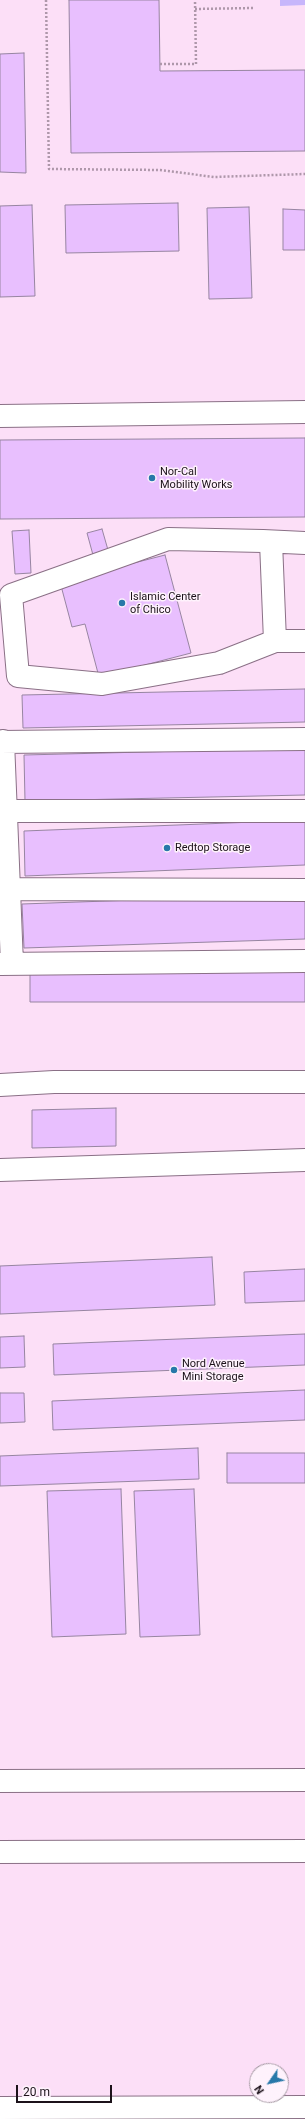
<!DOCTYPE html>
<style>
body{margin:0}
#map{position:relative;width:305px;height:2119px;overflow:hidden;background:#fcdff7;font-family:Roboto,sans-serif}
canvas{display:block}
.north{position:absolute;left:249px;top:2063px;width:40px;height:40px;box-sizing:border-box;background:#fef2fc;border:1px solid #a498a2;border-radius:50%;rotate:236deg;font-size:11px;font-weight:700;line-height:16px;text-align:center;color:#1c121a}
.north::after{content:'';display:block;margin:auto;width:14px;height:18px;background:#2778a9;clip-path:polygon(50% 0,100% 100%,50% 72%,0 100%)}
.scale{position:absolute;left:16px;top:2085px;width:96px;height:18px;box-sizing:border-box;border:2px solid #1c121a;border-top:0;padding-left:5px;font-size:12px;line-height:14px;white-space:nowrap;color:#1c121a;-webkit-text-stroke:3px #fef2fc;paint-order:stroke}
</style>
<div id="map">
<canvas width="305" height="2119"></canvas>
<div class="north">N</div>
<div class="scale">20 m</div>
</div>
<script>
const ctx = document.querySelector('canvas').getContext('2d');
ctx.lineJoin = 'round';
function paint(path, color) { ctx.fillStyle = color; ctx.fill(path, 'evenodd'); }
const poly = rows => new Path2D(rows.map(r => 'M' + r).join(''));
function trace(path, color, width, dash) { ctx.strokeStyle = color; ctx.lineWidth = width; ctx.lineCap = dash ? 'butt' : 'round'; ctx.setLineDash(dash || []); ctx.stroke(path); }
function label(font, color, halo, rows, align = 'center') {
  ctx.font = font + ' Roboto,sans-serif'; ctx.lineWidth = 3; ctx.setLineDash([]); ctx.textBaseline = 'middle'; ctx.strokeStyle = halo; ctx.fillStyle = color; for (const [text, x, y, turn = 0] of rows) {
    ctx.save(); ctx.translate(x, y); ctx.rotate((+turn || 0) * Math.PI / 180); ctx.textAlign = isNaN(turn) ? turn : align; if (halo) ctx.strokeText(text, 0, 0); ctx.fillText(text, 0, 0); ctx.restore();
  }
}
paint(poly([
 [280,0,305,0,305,5,280,6]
]), '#c7b6fb');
const building = poly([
 [69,0,159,0,160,71,305,70,305,151,71,153,69,0],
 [24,53,26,173,0,172,0,54,24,53],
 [178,203,179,251,66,253,65,205,178,203],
 [32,205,35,296,0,297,0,206,32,205],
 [249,207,252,298,209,299,207,208,249,207],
 [283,209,305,210,305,250,283,250,283,209],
 [305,438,305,517,0,519,0,440,305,438],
 [102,529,108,550,93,555,87,533,102,529],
 [29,530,31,573,15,574,12,531,29,530],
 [165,555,191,653,99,677,85,624,72,627,60,582,165,555],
 [305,689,305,722,23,728,22,695,305,689],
 [305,748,305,795,25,801,24,755,305,748],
 [305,820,305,865,25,876,24,831,305,820],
 [305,894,305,939,24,948,22,904,305,894],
 [30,971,305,972,305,1002,30,1002,30,971],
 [116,1108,116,1146,32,1148,32,1110,116,1108],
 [212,1257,215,1305,0,1314,0,1266,212,1257],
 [305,1269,305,1301,245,1303,244,1272,305,1269],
 [305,1334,305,1365,54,1375,53,1344,305,1334],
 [24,1336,25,1367,0,1368,0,1337,24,1336],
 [305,1390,305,1420,53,1430,52,1401,305,1390],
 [0,1393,24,1393,25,1422,0,1423,0,1393],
 [198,1448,199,1479,0,1486,0,1456,198,1448],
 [227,1453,305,1453,305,1483,227,1483,227,1453],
 [121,1489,126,1634,52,1637,47,1491,121,1489],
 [194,1489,200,1635,140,1637,134,1491,194,1489]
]);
paint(building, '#e8bffe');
trace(building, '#9785a1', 1);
const minor = poly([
 [0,416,305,412],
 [271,542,275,641,219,663,102,684,18,676,11,595,168,539,263,541,305,543],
 [275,641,305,641],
 [3,741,12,964],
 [0,742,305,739],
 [0,811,305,811],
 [0,889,305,890],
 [0,964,305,961],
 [0,1085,54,1082,305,1082],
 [0,1170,305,1160],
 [0,1781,305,1780],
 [0,1852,305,1851],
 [0,2108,305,2107]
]);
trace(minor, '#8a7086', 24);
trace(poly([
 [46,0,49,169,160,170,214,177,305,174],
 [195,9,253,8],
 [160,64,196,64,195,0]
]), '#ae97aa', 2.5, [2, 2]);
trace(minor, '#fff', 22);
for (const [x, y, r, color] of [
 [152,478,4,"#2778a9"],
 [122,603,4,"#2778a9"],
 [167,848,4,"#2778a9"],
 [174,1370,4,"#2778a9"]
]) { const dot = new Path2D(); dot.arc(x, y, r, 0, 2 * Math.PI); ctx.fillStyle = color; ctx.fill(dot); trace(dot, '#fef2fc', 1.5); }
label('11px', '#1c121a', '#fef2fc', [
 ["Nor-Cal",160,472],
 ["Mobility Works",160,485],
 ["Islamic Center",130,597],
 ["of Chico",130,610],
 ["Redtop Storage",175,848],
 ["Nord Avenue",182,1364],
 ["Mini Storage",182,1377]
], 'left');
</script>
